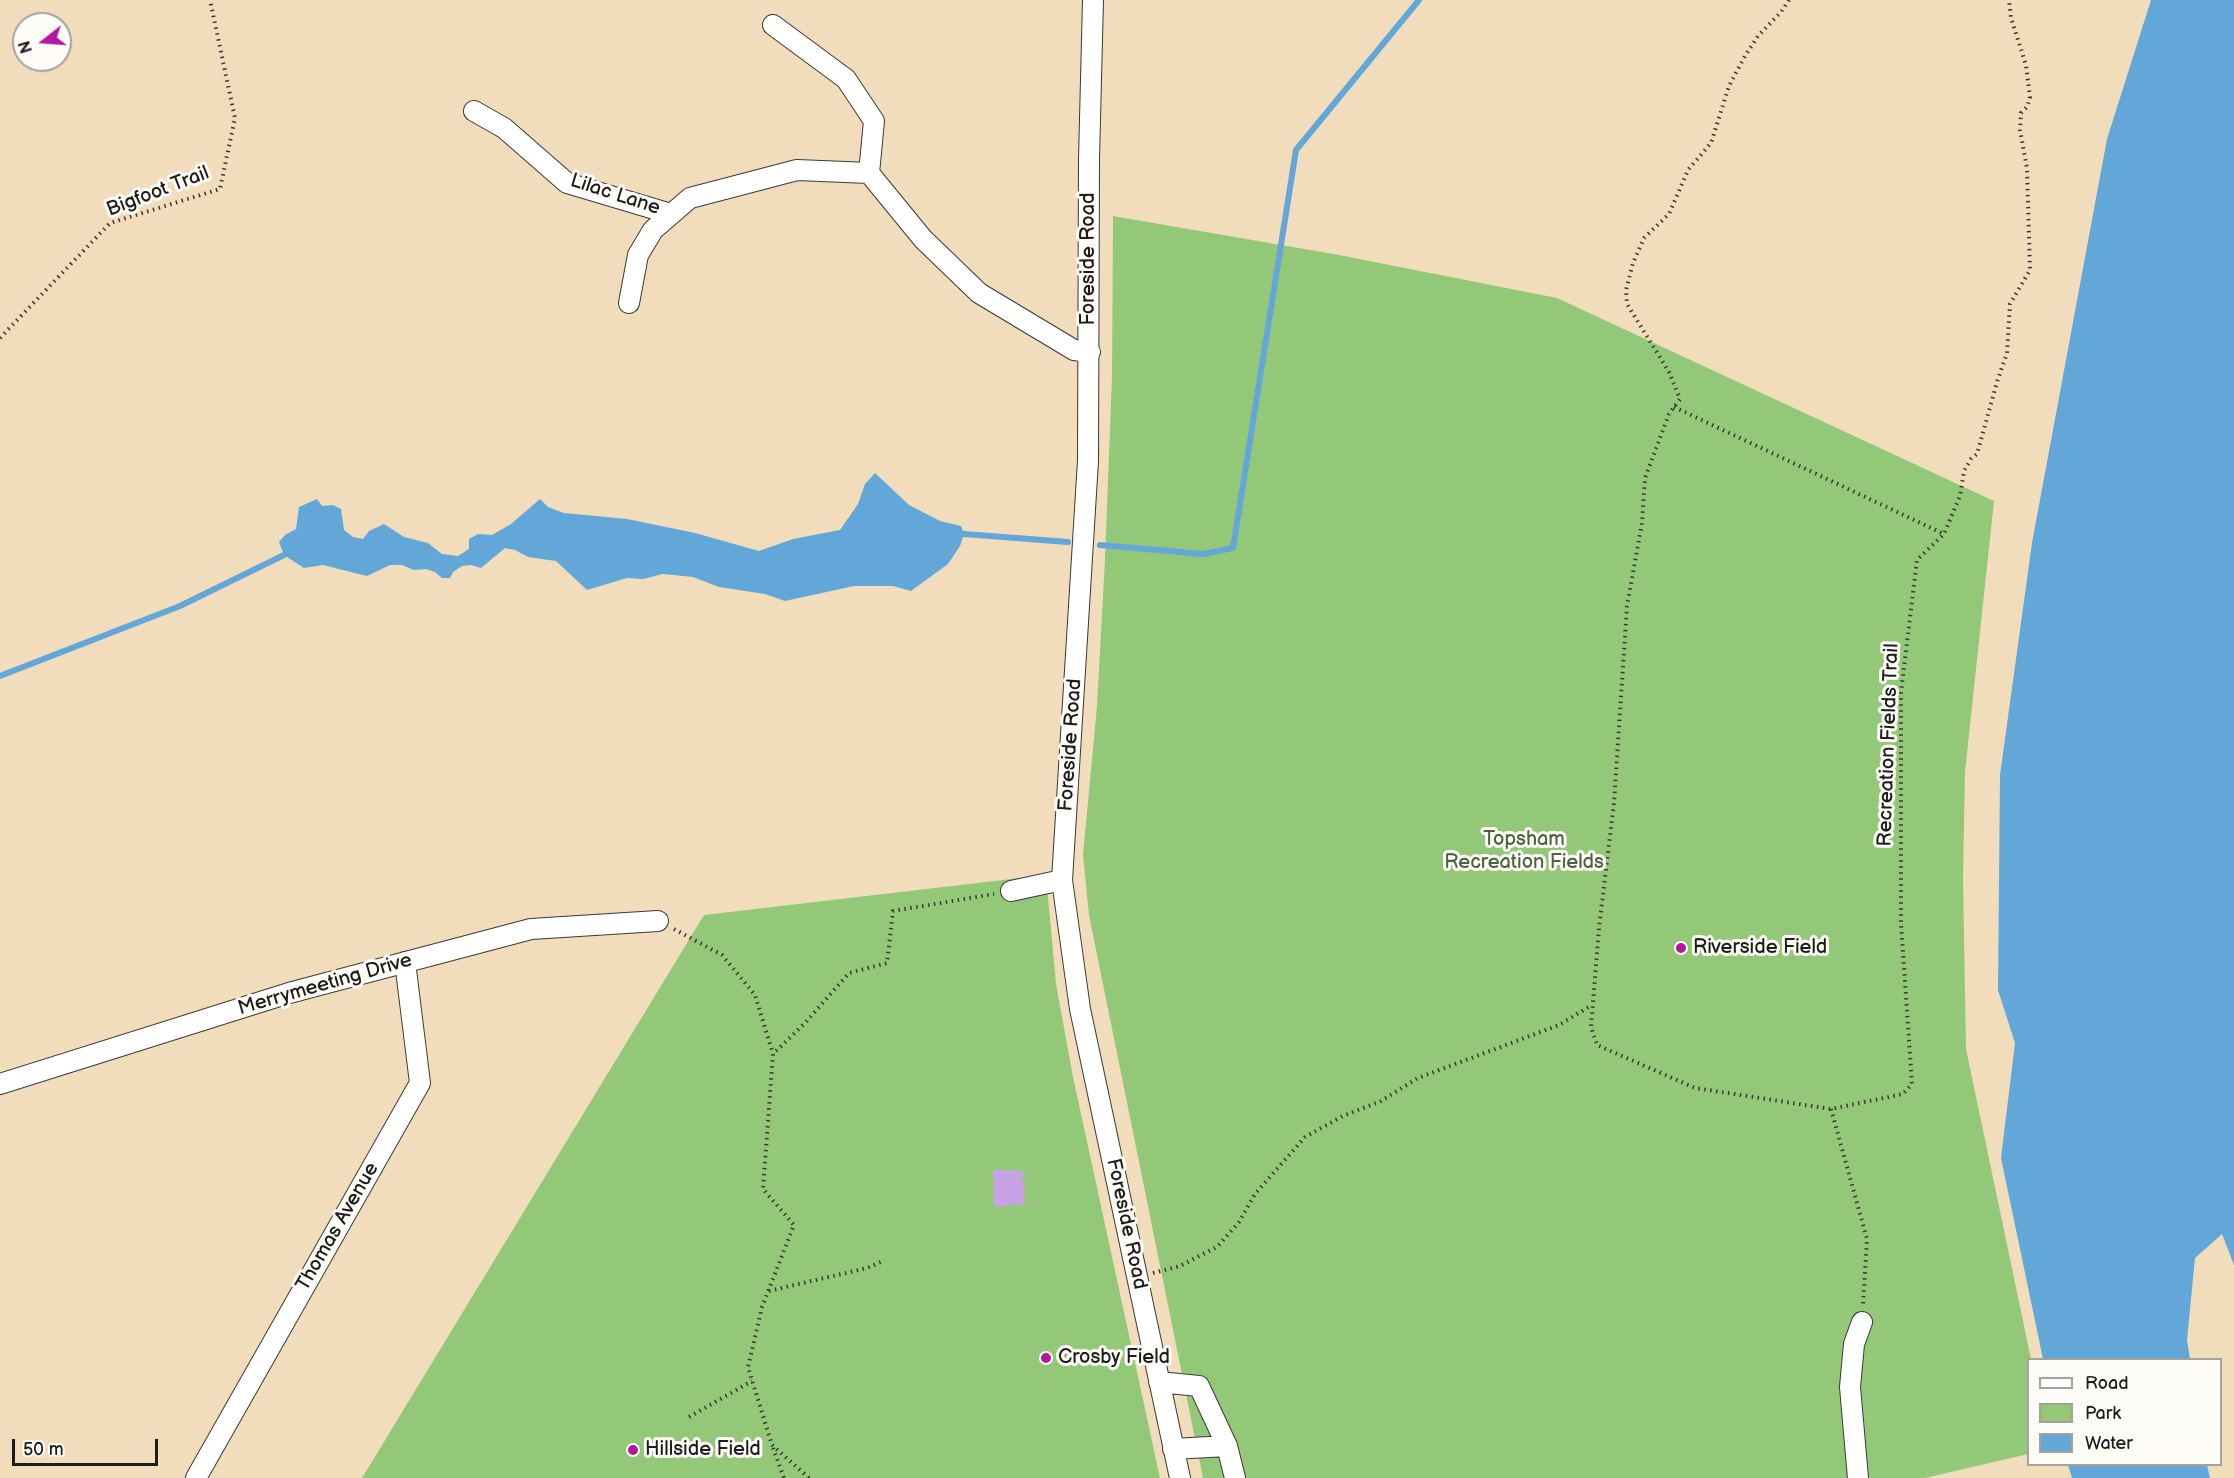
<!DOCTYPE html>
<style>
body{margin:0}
#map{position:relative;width:2234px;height:1478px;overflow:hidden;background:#f1ddbc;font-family:"Balsamiq Sans",sans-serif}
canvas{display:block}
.legend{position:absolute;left:2027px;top:1358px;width:195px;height:108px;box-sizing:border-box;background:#fdfcf7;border:2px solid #a3a29f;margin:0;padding:8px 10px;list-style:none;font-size:18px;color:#1c1c1c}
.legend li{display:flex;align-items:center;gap:12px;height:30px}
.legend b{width:30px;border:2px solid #a3a29f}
.north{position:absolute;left:12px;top:12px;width:60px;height:60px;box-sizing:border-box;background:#fdfcf7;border:2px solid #a3a29f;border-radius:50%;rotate:253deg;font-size:16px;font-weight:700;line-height:24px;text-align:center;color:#1c1c1c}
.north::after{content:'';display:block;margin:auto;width:21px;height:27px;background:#b5179e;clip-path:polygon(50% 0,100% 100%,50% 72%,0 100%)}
.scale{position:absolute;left:12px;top:1439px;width:146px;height:27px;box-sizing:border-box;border:3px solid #1c1c1c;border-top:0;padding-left:8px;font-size:18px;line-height:21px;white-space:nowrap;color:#1c1c1c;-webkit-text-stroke:4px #fdfcf7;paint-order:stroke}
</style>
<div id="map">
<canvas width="2234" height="1478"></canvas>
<ul class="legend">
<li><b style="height:8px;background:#fff"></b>Road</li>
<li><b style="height:16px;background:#94c879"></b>Park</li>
<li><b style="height:16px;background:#62a7d8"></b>Water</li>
</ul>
<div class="north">N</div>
<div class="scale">50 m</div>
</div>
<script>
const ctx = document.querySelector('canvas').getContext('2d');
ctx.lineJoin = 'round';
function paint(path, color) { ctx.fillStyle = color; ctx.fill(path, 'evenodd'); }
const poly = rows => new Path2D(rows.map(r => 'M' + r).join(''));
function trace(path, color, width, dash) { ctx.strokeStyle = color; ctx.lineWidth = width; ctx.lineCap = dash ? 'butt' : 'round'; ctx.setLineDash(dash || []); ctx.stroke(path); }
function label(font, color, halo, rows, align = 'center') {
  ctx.font = font + ' "Balsamiq Sans",sans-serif'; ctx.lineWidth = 6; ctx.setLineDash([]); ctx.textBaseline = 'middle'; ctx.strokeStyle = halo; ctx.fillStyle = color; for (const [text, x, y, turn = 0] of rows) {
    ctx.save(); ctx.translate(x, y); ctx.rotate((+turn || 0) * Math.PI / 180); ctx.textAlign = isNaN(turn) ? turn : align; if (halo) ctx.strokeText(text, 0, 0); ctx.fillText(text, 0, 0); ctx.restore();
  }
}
paint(poly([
 [1113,216,1339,255,1557,298,1994,501,1965,772,1963,878,1966,1049,2031,1359,2028,1454,1925,1478,1203,1478,1089,915,1083,855,1097,706,1105,559,1112,377],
 [1046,875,1056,984,1073,1077,1160,1478,362,1478,704,915]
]), '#94c879');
paint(poly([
 [2151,0,2234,0,2234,1265,2222,1234,2195,1258,2187,1340,2190,1359,2043,1359,2001,1158,2015,1043,1998,990,2000,775,2032,543,2107,139],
 [875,473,909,505,940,521,961,526,964,534,960,546,948,564,911,591,893,586,854,586,785,601,765,594,719,587,693,577,663,574,643,579,627,578,587,590,556,561,528,557,515,550,505,548,481,568,471,565,462,566,453,572,450,578,442,578,435,572,426,569,414,570,402,565,390,565,367,576,323,565,304,568,284,555,279,542,285,535,296,529,299,507,317,499,322,506,333,505,341,509,344,530,353,537,363,539,369,531,384,524,404,537,428,543,442,554,458,556,469,549,469,539,478,534,492,535,511,524,540,499,548,507,564,513,627,519,695,533,759,551,793,539,840,530,858,504,865,484],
 [2068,1465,2207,1465,2210,1478,2072,1478]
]), '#62a7d8');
trace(poly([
 [964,534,1068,542],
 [1100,545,1203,554,1233,548,1296,150,1419,0],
 [0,676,180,606,284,555]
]), '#62a7d8', 6);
paint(poly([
 [993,1170,1023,1171,1025,1204,994,1207]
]), '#c7a3e5');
const minor = poly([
 [1093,0,1089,159,1088,461,1062,880,1080,1009,1180,1478],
 [773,25,846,79,874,121,869,173],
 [474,111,504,128,567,183,671,214],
 [629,303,638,255,653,230,690,198,797,170,869,173,923,239,979,293,1074,350,1090,352],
 [1011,891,1062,880],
 [0,1084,289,993,531,929,658,921],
 [1159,1382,1199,1386,1227,1446,1235,1478],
 [1173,1449,1227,1446],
 [196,1478,420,1083,405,962],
 [1858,1478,1850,1387,1854,1344,1862,1322]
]);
trace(minor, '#3c3934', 22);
trace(poly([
 [1789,0,1781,12,1758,36,1745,56,1729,86,1711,143,1688,170,1669,214,1644,238,1633,263,1626,290,1627,304,1669,372,1680,399,1669,414,1645,478,1642,523,1627,606,1614,803,1599,928,1591,1027,1597,1045,1695,1088,1831,1109,1903,1094,1912,1084,1901,923,1901,692,1917,560,1944,534,1960,496,1964,471,1971,459,1977,454,1997,382,2007,353,2010,304,2030,270,2027,168,2020,130,2021,113,2027,107,2030,98,2026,65,2011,18,2009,0],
 [0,338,110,223,220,189,235,118,210,0],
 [1674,407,1944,534],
 [674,929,722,955,755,995,773,1054],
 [1831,1109,1867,1239,1863,1304],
 [1153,1273,1180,1266,1217,1247,1239,1222,1255,1194,1305,1137,1343,1116,1381,1101,1418,1078,1559,1025,1592,1005],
 [769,1291,867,1268,883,1261],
 [689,1417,752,1381],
 [773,1448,784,1478],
 [809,1478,772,1445,748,1367,762,1307,794,1225,763,1189,773,1054,805,1023,849,973,887,963,893,911,994,894]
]), '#3c3934', 4, [1.5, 4.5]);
trace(minor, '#fff', 20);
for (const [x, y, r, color] of [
 [1681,948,6,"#b5179e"],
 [1046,1358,6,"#b5179e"],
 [633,1450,6,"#b5179e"]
]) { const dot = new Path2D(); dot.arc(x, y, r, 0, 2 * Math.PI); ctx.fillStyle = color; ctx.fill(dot); trace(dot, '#fdfcf7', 2); }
label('20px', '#1c1c1c', '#fdfcf7', [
 ["Bigfoot Trail",158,192,-21],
 ["Lilac Lane",615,195,18],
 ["Foreside Road",1089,259,-90],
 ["Foreside Road",1071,745,-86],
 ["Recreation Fields Trail",1889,745,-88],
 ["Merrymeeting Drive",325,985,-16],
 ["Foreside Road",1126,1224,78],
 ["Thomas Avenue",338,1227,-60]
]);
label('20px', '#4c6141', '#fdfcf7', [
 ["Topsham",1524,840],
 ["Recreation Fields",1524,863]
]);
label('20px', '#1c1c1c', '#fdfcf7', [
 ["Riverside Field",1693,948],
 ["Crosby Field",1058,1358],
 ["Hillside Field",645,1450]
], 'left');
</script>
